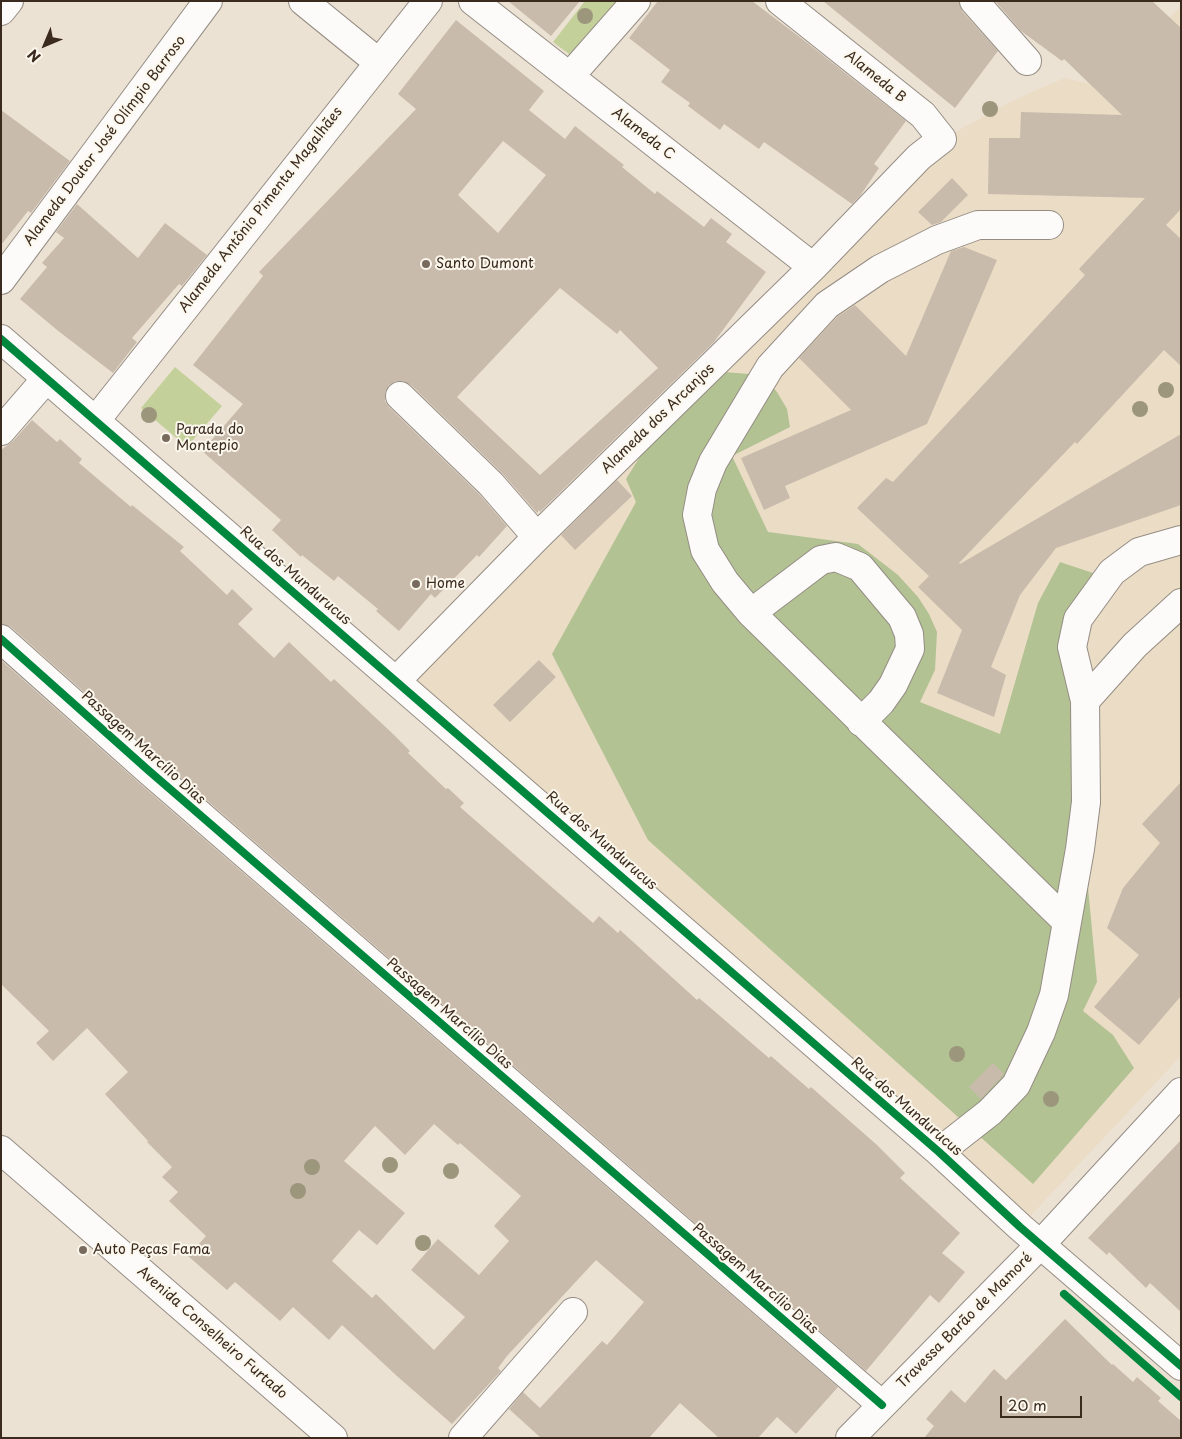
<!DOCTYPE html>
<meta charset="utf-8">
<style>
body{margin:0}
#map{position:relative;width:1182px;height:1439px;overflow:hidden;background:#ece2d4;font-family:"Playpen Sans",sans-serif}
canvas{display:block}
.frame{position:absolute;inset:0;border:2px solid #3b2a1e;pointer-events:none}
.north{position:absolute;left:20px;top:20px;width:50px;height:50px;-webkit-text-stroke:4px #fbf7ec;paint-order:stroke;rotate:225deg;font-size:14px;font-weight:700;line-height:20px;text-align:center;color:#3b2a1e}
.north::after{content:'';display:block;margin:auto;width:18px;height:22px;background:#3b2a1e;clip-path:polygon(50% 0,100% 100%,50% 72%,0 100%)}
.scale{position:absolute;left:1000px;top:1396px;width:82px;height:22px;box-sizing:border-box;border:2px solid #3b2a1e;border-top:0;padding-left:6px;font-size:15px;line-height:18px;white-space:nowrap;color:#3b2a1e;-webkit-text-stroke:4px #fbf7ec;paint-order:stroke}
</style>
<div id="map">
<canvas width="1182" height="1439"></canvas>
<div class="frame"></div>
<div class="north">N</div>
<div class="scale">20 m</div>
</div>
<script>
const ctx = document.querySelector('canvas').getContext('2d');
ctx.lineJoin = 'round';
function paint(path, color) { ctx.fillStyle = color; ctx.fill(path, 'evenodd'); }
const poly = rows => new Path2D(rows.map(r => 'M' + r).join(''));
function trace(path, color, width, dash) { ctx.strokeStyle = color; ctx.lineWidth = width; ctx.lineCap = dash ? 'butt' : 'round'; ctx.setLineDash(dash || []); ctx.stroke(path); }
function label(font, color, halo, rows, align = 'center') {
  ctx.font = font + ' "Playpen Sans",sans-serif'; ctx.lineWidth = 4; ctx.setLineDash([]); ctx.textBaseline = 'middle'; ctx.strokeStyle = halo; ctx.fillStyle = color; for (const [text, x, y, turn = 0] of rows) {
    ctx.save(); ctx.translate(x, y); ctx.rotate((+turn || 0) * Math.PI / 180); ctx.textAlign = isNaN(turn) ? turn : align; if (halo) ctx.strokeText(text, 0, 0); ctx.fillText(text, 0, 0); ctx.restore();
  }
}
paint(poly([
 [1181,6,1181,1056,1020,1227,396,681,942,139,1012,101,1064,78,1100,86]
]), '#ebdcc6');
paint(poly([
 [585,1,624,1,573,57,553,42],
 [175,367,222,406,187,447,141,408]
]), '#c4d09a');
paint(poly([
 [724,372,762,375,777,392,787,409,790,427,732,456,768,532,858,544,898,575,918,597,929,614,937,632,935,670,920,702,1000,734,1038,603,1060,562,1099,575,1063,626,1097,982,1083,1011,1113,1035,1134,1068,1033,1184,648,840,552,654,636,502,626,479,665,417]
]), '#b2c293');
paint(poly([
 [508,1,580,1,551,36],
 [658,1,752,1,801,38,906,121,874,164,879,168,860,196,852,204,764,142,759,149,724,124,720,130,688,106,690,103,661,82,670,70,629,38],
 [823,1,959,1,962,11,998,51,955,108],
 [995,1,1152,1,1181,28,1181,209,1166,225,1181,239,1181,366,1164,350,1077,444,1075,442,959,563,960,564,1181,434,1181,505,1056,548,1020,595,991,667,1006,675,994,717,937,693,962,630,918,587,929,576,857,508,886,478,893,482,1085,275,1079,269,1145,198,988,194,989,138,1020,138,1021,112,1122,115,1064,59,1062,61,1021,31],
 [456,20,544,91,529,110,565,139,575,126,624,165,622,167,655,194,657,191,704,227,711,218,732,234,726,242,766,272,714,342,540,512,539,510,537,513,502,473,411,385,403,381,396,381,389,385,385,393,385,401,389,407,480,495,507,526,479,557,477,555,435,598,431,594,399,631,376,611,378,609,338,576,334,581,302,555,301,557,272,530,281,520,202,451,243,404,193,365,263,276,259,272,416,109,398,94],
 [503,141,546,175,498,233,458,195],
 [560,288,617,334,620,330,658,368,540,475,457,397],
 [1,110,70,161,31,213,28,211,1,245],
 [952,178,968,195,941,222,932,225,918,212],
 [77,204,138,258,165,223,207,255,182,286,179,284,132,338,137,342,113,373,57,330,20,299,47,267,42,263,64,238,56,232],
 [964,247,997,260,927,424,785,486,790,498,764,510,741,458,851,410,799,358,837,317,855,305,906,356,951,251],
 [32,420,57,442,60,439,82,459,79,463,131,507,132,505,184,547,180,551,227,595,232,589,253,609,238,624,274,658,289,642,331,682,334,679,391,732,410,751,408,753,446,789,448,788,464,803,460,807,593,923,599,916,618,933,620,930,697,1000,699,998,769,1058,771,1056,809,1089,811,1087,877,1145,905,1173,900,1178,960,1233,942,1253,965,1272,939,1303,930,1295,866,1371,158,758,11,627,1,624,1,450,13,441],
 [617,480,632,496,575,550,561,535],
 [1,660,138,782,838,1387,796,1434,777,1417,758,1438,719,1438,680,1403,649,1438,541,1438,509,1409,523,1392,540,1408,602,1341,607,1345,644,1302,596,1260,507,1356,498,1368,501,1371,452,1424,398,1377,342,1325,329,1340,293,1307,280,1321,235,1282,227,1290,188,1256,206,1236,169,1201,178,1192,162,1177,172,1167,147,1142,148,1141,105,1094,128,1072,87,1028,53,1061,36,1043,49,1031,1,984],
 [434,1124,458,1145,460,1143,521,1196,494,1226,509,1241,479,1275,438,1239,411,1270,465,1317,434,1350,376,1294,372,1298,332,1261,359,1230,377,1245,405,1213,344,1161,375,1126,405,1155],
 [539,660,556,677,510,722,493,705],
 [1181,782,1181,996,1139,1045,1094,1007,1139,955,1107,928,1123,888,1160,843,1142,824],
 [993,1063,1004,1074,981,1099,969,1087],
 [1181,1140,1181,1312,1150,1283,1146,1288,1109,1252,1107,1255,1088,1238],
 [1065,1319,1112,1365,1113,1364,1133,1382,1137,1377,1161,1398,1158,1401,1181,1421,1181,1438,924,1438,934,1426,926,1419,951,1390,965,1403,994,1369,1006,1380]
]), '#c9bbab');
const minor = poly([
 [303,1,378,62],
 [473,1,813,267],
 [974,1,1027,61],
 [1,11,9,1],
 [570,76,636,1],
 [1049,225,978,225,937,240,880,269,827,305,770,367,713,462,702,489,697,515,705,550,725,582,751,613,1067,922],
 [1,280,208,1],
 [1,339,939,1152,1020,1227,1181,1366],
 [400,396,491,484,537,537],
 [96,420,428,1],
 [1,431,46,379],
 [751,613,821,560,836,557,860,567,902,617,909,634,910,649,893,685,881,702,861,722],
 [1,639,148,770,882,1405],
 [396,681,537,537,813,267,919,157,942,139,923,115,780,1],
 [1085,701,1135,645,1181,603],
 [1,1150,333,1438],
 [939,1152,990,1112,1016,1085,1041,1032,1054,995,1080,849,1086,802,1085,701,1072,647,1078,619,1112,572,1139,552,1181,540],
 [463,1438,573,1312],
 [850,1438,1041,1244,1181,1092]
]);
trace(minor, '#958d84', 30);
trace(minor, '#fcfbf9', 28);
trace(poly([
 [1,339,939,1152,1020,1227,1181,1366],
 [1,639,148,770,882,1405],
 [1064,1294,1181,1397]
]), '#00873e', 8);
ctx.fillStyle = '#9c967d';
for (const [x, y] of [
 [585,16],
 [990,109],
 [1166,390],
 [1140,409],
 [149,415],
 [957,1054],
 [1051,1099],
 [390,1165],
 [312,1167],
 [451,1171],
 [298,1191],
 [423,1243]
]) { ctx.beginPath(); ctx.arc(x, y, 8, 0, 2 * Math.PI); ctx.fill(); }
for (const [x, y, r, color] of [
 [426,264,5,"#796a5e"],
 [166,438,5,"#796a5e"],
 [416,584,5,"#796a5e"],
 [83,1250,5,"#796a5e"]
]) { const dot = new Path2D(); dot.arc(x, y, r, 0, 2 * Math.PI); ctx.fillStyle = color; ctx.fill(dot); trace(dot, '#fbf7ec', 2); }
label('14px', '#3b2a1e', '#fbf7ec', [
 ["Alameda B",875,77,39],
 ["Alameda C",643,134,38],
 ["Alameda Doutor José Olímpio Barroso",105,141,-53],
 ["Alameda Antônio Pimenta Magalhães",261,210,-52],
 ["Alameda dos Arcanjos",658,419,-44],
 ["Rua dos Mundurucus",295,576,41],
 ["Passagem Marcílio Dias",143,748,42],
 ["Rua dos Mundurucus",601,841,41],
 ["Passagem Marcílio Dias",449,1014,41],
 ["Rua dos Mundurucus",906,1107,41],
 ["Passagem Marcílio Dias",755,1279,41],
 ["Travessa Barão de Mamoré",965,1321,-45],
 ["Avenida Conselheiro Furtado",212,1333,41]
]);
label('14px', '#3b2a1e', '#fbf7ec', [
 ["Santo Dumont",436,264],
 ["Parada do",176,430],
 ["Montepio",176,446],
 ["Home",426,584],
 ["Auto Peças Fama",93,1250]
], 'left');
</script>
